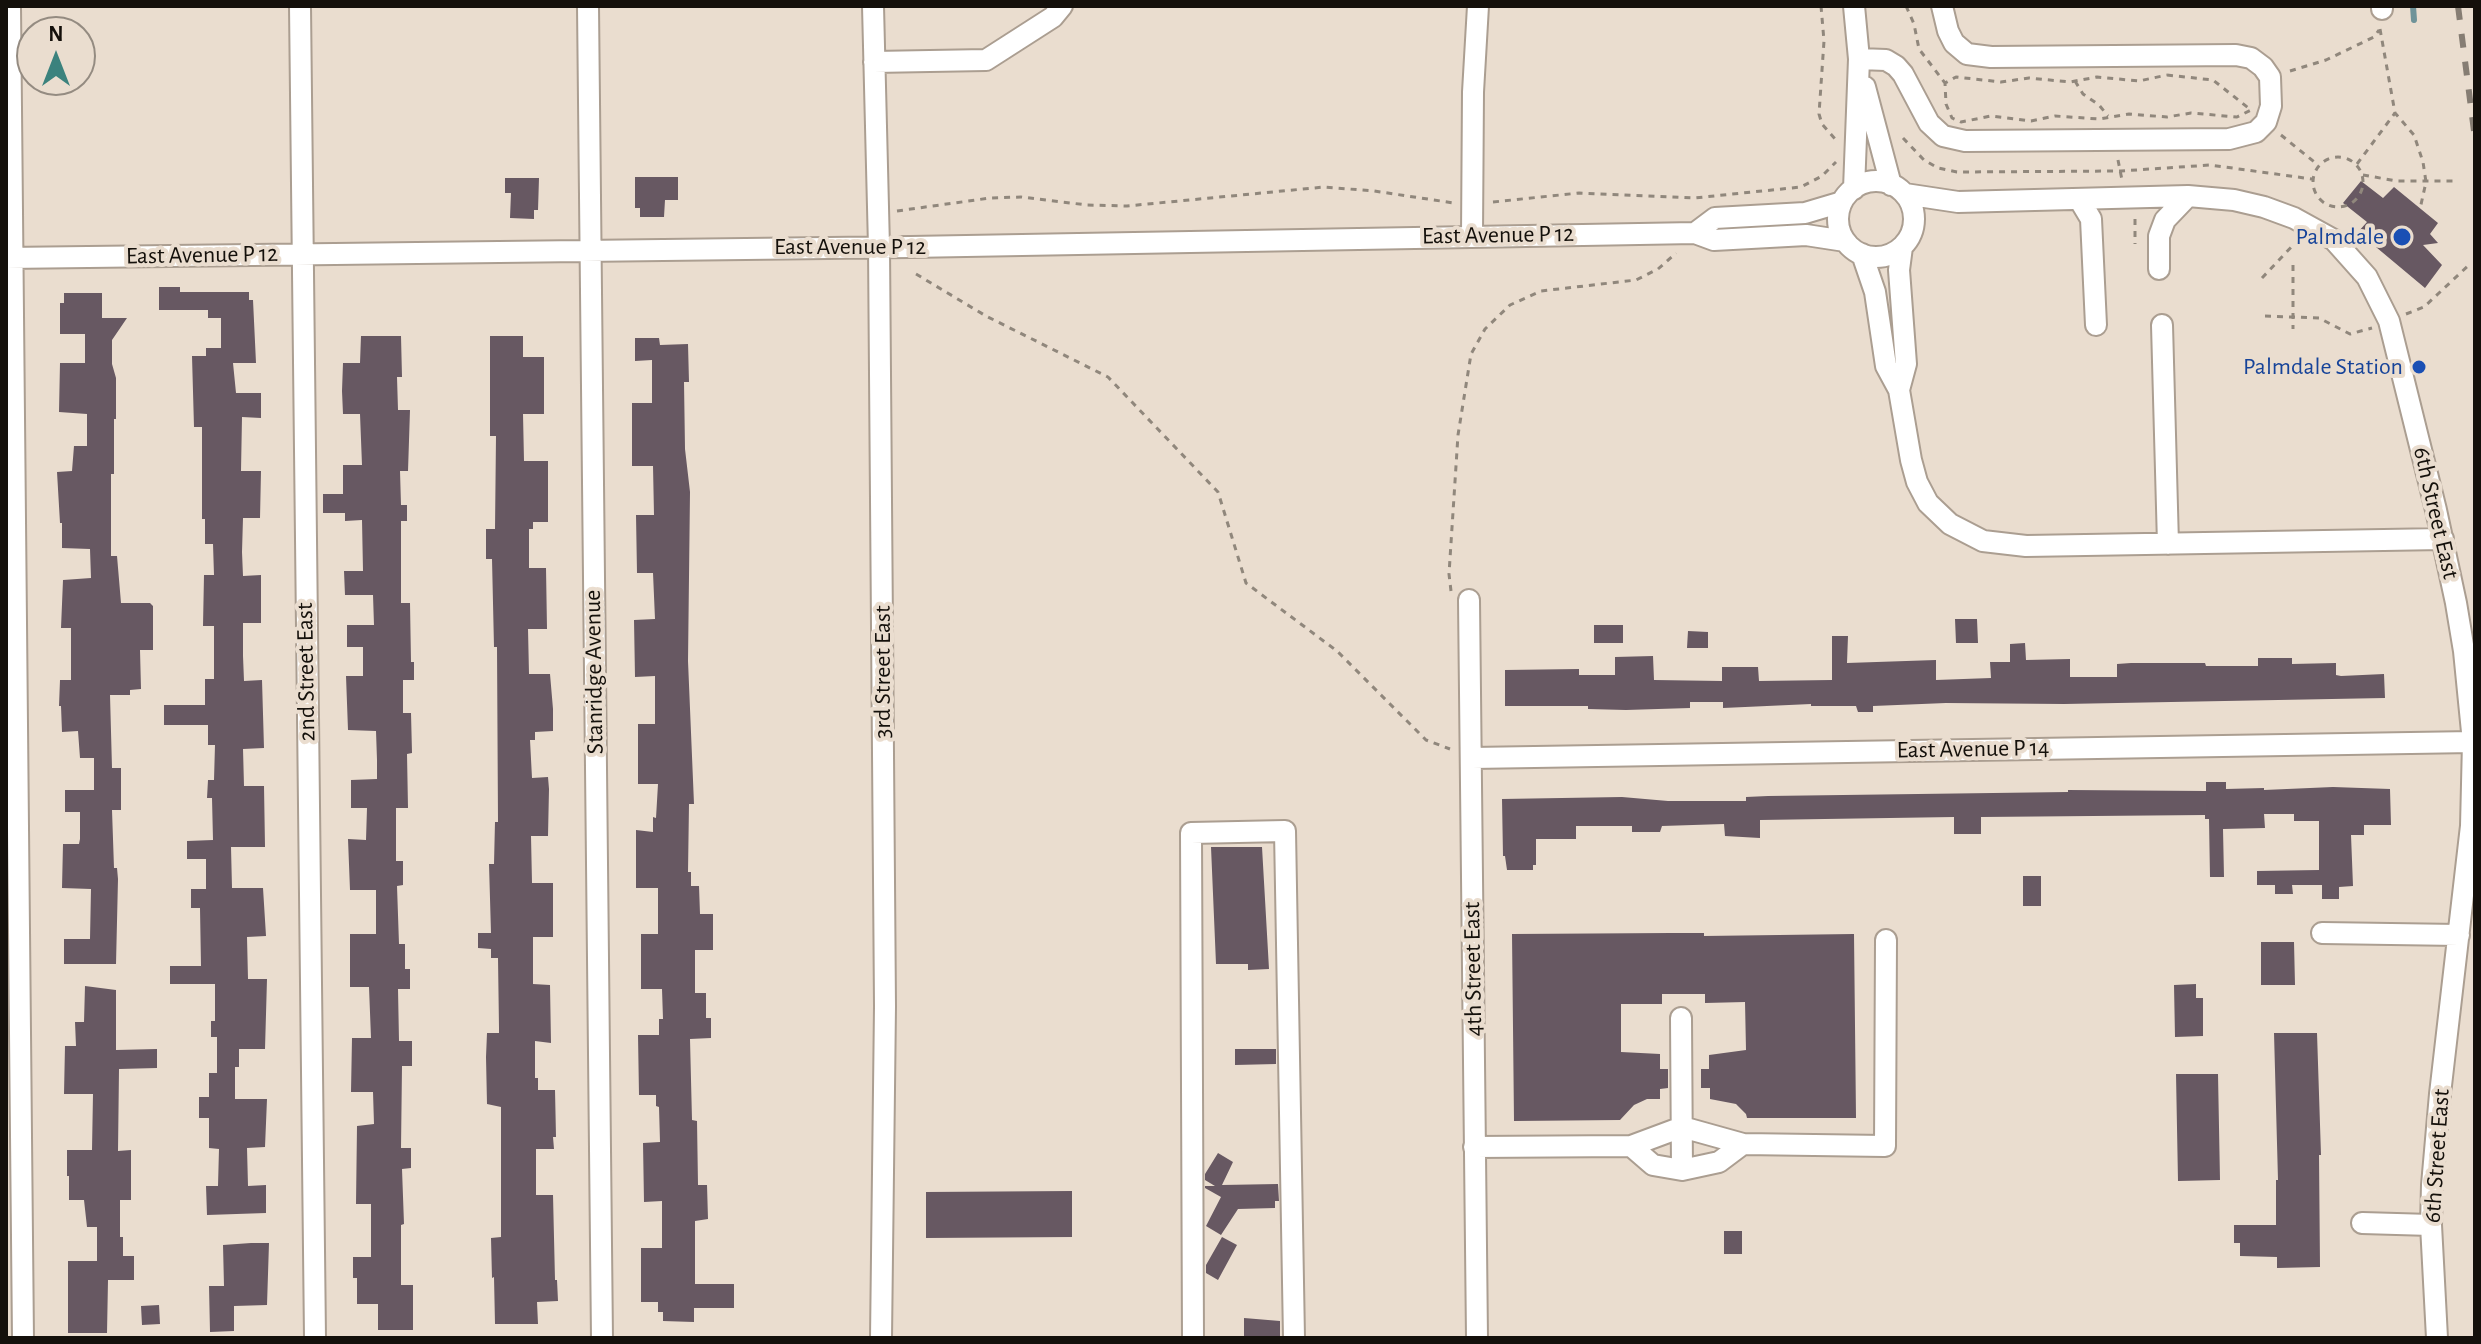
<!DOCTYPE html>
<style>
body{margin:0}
#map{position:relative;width:2481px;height:1344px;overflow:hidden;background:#eaddcf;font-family:"Alegreya Sans",sans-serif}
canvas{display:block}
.frame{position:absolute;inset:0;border:8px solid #14100b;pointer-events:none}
.north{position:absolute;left:16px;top:16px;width:80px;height:80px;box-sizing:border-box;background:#eaddcf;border:2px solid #948b81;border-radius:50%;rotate:0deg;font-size:22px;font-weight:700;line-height:32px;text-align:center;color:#14100b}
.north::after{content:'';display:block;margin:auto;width:28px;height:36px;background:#3b827d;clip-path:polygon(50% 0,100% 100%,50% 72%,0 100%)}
</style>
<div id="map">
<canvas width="2481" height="1344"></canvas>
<div class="frame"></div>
<div class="north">N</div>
</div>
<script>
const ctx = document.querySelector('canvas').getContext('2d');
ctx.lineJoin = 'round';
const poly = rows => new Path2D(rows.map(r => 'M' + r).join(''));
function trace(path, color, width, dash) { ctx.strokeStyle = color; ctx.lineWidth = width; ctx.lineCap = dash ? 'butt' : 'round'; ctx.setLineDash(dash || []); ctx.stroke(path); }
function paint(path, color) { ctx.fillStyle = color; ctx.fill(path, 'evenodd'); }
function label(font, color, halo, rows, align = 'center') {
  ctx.font = font + ' "Alegreya Sans",sans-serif'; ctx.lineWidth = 8; ctx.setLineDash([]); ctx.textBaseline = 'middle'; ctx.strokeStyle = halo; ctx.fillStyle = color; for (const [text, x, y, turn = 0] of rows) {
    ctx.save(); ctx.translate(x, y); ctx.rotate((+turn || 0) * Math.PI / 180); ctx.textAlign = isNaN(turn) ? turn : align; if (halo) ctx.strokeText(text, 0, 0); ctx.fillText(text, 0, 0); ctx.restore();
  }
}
trace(poly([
 [2413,6,2414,20]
]), '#6f9399', 6);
paint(poly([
 [635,177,678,177,678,200,665,200,664,217,640,217,640,208,635,208],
 [505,178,539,178,538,210,534,210,534,219,510,218,511,193,505,193],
 [2361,181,2383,198,2394,187,2438,223,2430,234,2438,243,2423,245,2442,265,2425,288,2358,232,2367,222,2343,203],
 [159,287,180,287,180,292,249,292,249,300,253,300,256,363,233,363,236,393,261,393,261,418,242,417,241,471,261,471,260,518,243,518,242,552,243,576,261,575,261,623,243,623,243,656,244,681,262,680,264,748,243,749,244,786,264,786,265,847,231,847,232,888,263,888,266,936,247,937,248,979,267,979,265,1049,239,1049,239,1067,235,1067,235,1099,267,1099,265,1147,247,1148,248,1186,266,1185,266,1213,207,1215,206,1186,218,1186,219,1149,209,1148,209,1118,199,1118,199,1097,209,1097,209,1073,217,1073,217,1037,211,1037,211,1021,215,1021,215,984,170,984,170,966,201,966,200,908,191,908,191,889,206,889,206,859,187,859,187,841,213,840,212,798,207,798,208,780,214,780,215,745,208,745,208,725,164,725,164,705,205,705,205,679,214,679,214,626,203,626,204,575,214,575,213,544,205,544,205,519,202,519,202,427,194,427,192,356,206,356,206,348,221,348,221,318,208,318,208,310,159,310],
 [64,293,102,293,102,318,127,318,112,340,112,364,116,378,116,419,114,419,114,474,111,474,111,556,117,556,121,603,150,603,153,606,153,650,140,650,141,689,130,690,130,695,110,695,112,768,121,768,121,810,112,810,114,868,117,868,118,879,116,964,64,964,64,939,90,939,91,889,62,888,63,844,79,844,80,839,80,812,65,812,65,790,94,790,94,758,80,758,78,731,62,732,61,706,59,706,60,680,71,680,71,628,61,628,63,580,91,578,90,549,62,548,62,523,60,523,57,472,72,471,74,446,87,446,87,414,59,412,60,363,85,363,85,334,60,334,60,303,64,303],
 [361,336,401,336,402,377,397,377,398,410,410,410,408,471,400,471,401,505,407,505,407,521,401,521,401,603,410,603,411,662,414,662,414,680,403,680,403,713,411,713,412,753,407,754,408,808,396,808,396,861,403,861,403,885,397,886,399,944,405,944,405,969,410,969,410,989,398,989,399,1041,412,1041,412,1066,402,1066,401,1148,411,1148,411,1168,402,1169,404,1224,401,1225,401,1285,413,1285,413,1330,378,1330,378,1304,357,1304,357,1278,353,1278,353,1257,371,1257,371,1204,356,1204,357,1126,374,1124,373,1092,351,1092,352,1038,371,1038,369,987,350,987,350,934,376,934,376,890,350,890,348,839,366,840,367,808,351,808,351,780,377,779,377,760,376,731,348,730,346,676,363,676,363,647,347,647,347,625,374,625,373,595,345,595,344,571,363,571,362,520,345,521,345,513,323,513,323,494,343,494,343,465,362,465,360,414,343,414,342,391,343,363,360,363],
 [490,336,523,336,523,357,544,357,544,414,523,414,524,461,548,461,548,522,533,522,533,529,529,529,529,568,546,568,547,629,528,629,529,674,550,674,553,709,553,731,535,732,535,740,530,740,532,778,548,777,549,789,548,836,531,836,532,883,553,883,553,937,533,937,533,984,550,985,551,1043,535,1041,535,1078,538,1078,538,1090,555,1090,556,1137,553,1137,554,1149,536,1149,536,1195,553,1195,555,1280,557,1280,558,1301,537,1302,538,1324,495,1324,494,1277,492,1278,491,1238,501,1237,501,1107,487,1104,486,1057,487,1033,499,1033,499,1028,498,958,491,958,491,949,478,948,478,933,491,933,489,864,494,864,495,822,498,822,497,647,494,647,492,559,486,559,486,529,495,529,496,436,490,436],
 [635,338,659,338,660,345,688,344,689,382,684,382,685,449,690,492,688,661,694,804,689,804,688,872,691,872,691,886,699,886,700,914,713,914,713,950,695,950,695,993,706,993,706,1018,711,1018,711,1038,690,1039,692,1120,697,1121,698,1185,707,1185,708,1219,695,1221,695,1284,734,1284,734,1308,694,1308,694,1322,663,1321,663,1312,658,1312,658,1302,641,1302,641,1248,662,1248,662,1201,644,1202,643,1143,660,1142,659,1107,656,1106,656,1095,639,1095,638,1035,659,1035,659,1019,663,1019,662,989,641,989,641,934,658,934,658,888,636,888,636,830,653,832,653,817,656,818,658,784,638,784,638,724,655,724,655,676,635,677,634,620,655,619,653,573,637,573,636,515,654,515,653,466,632,466,632,403,652,403,652,360,635,361],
 [1955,619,1977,619,1978,643,1956,643],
 [1594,625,1623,625,1623,643,1594,643],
 [1688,631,1708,632,1708,648,1687,648],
 [1832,636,1848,636,1847,663,1936,660,1936,680,1991,678,1990,662,2010,662,2010,644,2025,643,2026,660,2070,659,2070,677,2117,677,2117,664,2131,663,2205,663,2206,666,2258,666,2258,658,2292,658,2292,664,2336,663,2336,675,2341,676,2384,674,2385,698,2064,704,1946,703,1873,706,1873,712,1858,712,1856,706,1811,706,1811,704,1723,708,1723,702,1690,702,1690,708,1626,710,1588,709,1588,706,1505,706,1505,670,1579,669,1579,675,1615,675,1615,657,1653,656,1654,680,1722,681,1722,667,1758,667,1759,681,1832,680],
 [2206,782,2226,782,2226,789,2264,788,2264,790,2333,787,2390,789,2391,825,2364,825,2364,835,2351,835,2353,886,2339,887,2339,899,2322,899,2322,885,2292,885,2293,894,2275,894,2275,885,2257,885,2257,871,2319,870,2319,821,2294,821,2294,814,2264,814,2265,828,2223,829,2224,877,2210,877,2209,819,2205,819,2205,815,1981,817,1981,834,1954,834,1954,817,1760,820,1760,838,1725,836,1724,824,1662,826,1660,832,1632,832,1632,826,1576,826,1576,839,1536,839,1536,865,1533,865,1533,870,1507,870,1505,856,1503,856,1502,799,1622,797,1668,801,1746,801,1746,797,1768,796,2068,792,2068,790,2206,791],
 [1211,847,1262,847,1269,969,1248,970,1248,964,1216,964],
 [2023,876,2041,876,2041,906,2023,906],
 [1672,933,1704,933,1704,936,1854,934,1856,1118,1747,1118,1746,1114,1736,1104,1710,1099,1710,1088,1701,1088,1701,1069,1709,1069,1709,1055,1746,1050,1745,1002,1705,1003,1705,994,1662,994,1662,1004,1621,1004,1621,1052,1660,1054,1660,1069,1668,1069,1668,1088,1660,1089,1660,1099,1647,1099,1634,1105,1620,1120,1514,1121,1512,934],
 [2261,942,2294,942,2295,985,2261,985],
 [2196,984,2196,998,2203,998,2203,1036,2175,1037,2174,985],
 [85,986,116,990,116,1050,157,1049,157,1068,119,1069,118,1151,131,1150,131,1200,120,1200,120,1237,123,1237,123,1256,134,1256,134,1280,108,1280,107,1333,68,1333,68,1261,97,1261,97,1227,87,1227,84,1200,69,1200,69,1176,67,1176,67,1150,92,1150,93,1094,64,1094,65,1046,76,1046,75,1022,84,1022],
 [2274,1033,2317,1033,2321,1155,2319,1155,2320,1267,2277,1268,2277,1257,2240,1256,2240,1243,2234,1243,2234,1225,2276,1225,2276,1180,2278,1180],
 [1235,1049,1276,1049,1276,1064,1235,1065],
 [2176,1074,2218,1074,2220,1180,2178,1181],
 [1218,1153,1233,1162,1222,1185,1278,1184,1279,1201,1275,1201,1275,1208,1238,1209,1221,1235,1206,1226,1221,1197,1205,1188,1205,1186,1215,1186,1205,1180,1205,1174],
 [1072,1191,1072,1237,926,1238,926,1192],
 [1724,1231,1742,1231,1742,1254,1724,1254],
 [1222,1237,1237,1245,1218,1280,1206,1273,1206,1265],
 [251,1243,269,1243,267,1305,234,1306,234,1331,210,1332,209,1286,224,1286,223,1245],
 [159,1305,160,1324,142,1325,141,1306],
 [1244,1318,1280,1321,1280,1338,1244,1338]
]), '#675862');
const minor = poly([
 [10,6,23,1338],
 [300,6,315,1338],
 [588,6,602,1338],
 [873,6,879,247,885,1006,881,1338],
 [2382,6,2382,9],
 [1859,59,1886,60,1896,66,1903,74,1929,123,1943,136,1965,141,2229,139,2256,132,2266,122,2271,106,2270,77,2263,67,2251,58,2236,55,1991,57,1967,54,1954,43,1948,31,1942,6],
 [874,62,986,60,1053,17,1062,6],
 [1865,87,1891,185],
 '1838 219a38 38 0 1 1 76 0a38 38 0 1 1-76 0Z',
 [1854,189,1859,59,1854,6],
 [1905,194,1958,202,2188,196,2234,200,2264,207,2294,218,2334,240,2367,277,2389,321,2436,510,2456,603,2464,651,2473,742,2471,826,2440,1094,2432,1185,2431,1225,2437,1338],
 [2079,199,2091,219,2096,325],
 [1695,233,1715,218,1805,213,1842,202],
 [1472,235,1473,92,1478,6],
 [1862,254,1875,292,1886,366,1899,390,1911,460,1917,482,1928,503,1950,524,1983,541,2026,546,2443,539],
 [6,258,910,247,1695,233,1714,240,1806,235,1845,241],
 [2159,269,2159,236,2165,220,2188,196],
 [2162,325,2168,544],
 [1899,390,1906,364,1899,270,1902,247],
 [1469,600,1477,1338],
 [1472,758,2473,742],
 [2322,933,2459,935],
 [1681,1018,1682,1170],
 [1631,1146,1653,1165,1682,1170,1719,1162,1743,1144],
 [1474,1147,1631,1146,1682,1127,1743,1144,1885,1146,1886,940],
 [2362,1223,2431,1225],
 [1193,1338,1191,833,1285,831,1294,1338]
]);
trace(minor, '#ab9e91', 24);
trace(poly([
 [1821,6,1824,41,1819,114,1822,124,1836,140],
 [1906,6,1914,24,1919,49,1945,83],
 [2380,29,2395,113,2414,135,2423,162,2426,182,2420,209],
 [2290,71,2326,60,2374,37,2379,30],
 [2167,75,2213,80,2251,110,2237,117,2191,113,2167,117,2129,114,2099,119,2055,116,2031,121,1991,116,1961,122,1952,118,1946,104,1945,83,1956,77,2001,82,2029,78,2070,82,2097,77,2139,81,2167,75],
 [2075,81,2083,94,2099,105,2108,116],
 [2281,135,2318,165],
 [1903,138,1924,160,1938,168,1957,172,2121,171,2210,165,2312,179],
 '2313 182a25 25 0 1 1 50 0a25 25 0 1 1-50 0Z',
 [2118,160,2122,180],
 [2357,164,2395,113],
 [2363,175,2397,181,2455,181],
 [1493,202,1579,193,1694,198,1801,187,1822,176,1836,162],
 [897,211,990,198,1021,197,1087,205,1127,206,1324,187,1374,191,1454,203],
 [2135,219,2135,244],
 [2293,265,2293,329],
 [916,274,986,316,1108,377,1218,492,1246,583,1337,651,1426,740,1450,749],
 [2262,278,2296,242],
 [2406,314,2424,307,2470,264],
 [2265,316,2319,318,2350,334,2372,328],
 [1451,591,1449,574,1458,435,1471,354,1485,329,1510,305,1541,291,1636,280,1658,269,1676,253]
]), '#90877c', 3, [6, 6]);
trace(minor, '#fff', 20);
trace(poly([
 [2458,6,2475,139]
]), '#867d73', 6, [14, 14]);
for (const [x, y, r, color] of [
 [2402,237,10,"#1a4fb4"],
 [2419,367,8,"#1a4fb4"]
]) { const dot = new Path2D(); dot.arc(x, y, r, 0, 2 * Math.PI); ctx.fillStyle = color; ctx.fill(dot); trace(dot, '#eaddcf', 3); }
label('24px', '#14100b', '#eaddcf', [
 ["East Avenue P 12",1498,235,-1],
 ["East Avenue P 12",850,247],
 ["East Avenue P 12",202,255,-1],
 ["6th Street East",2436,513,77],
 ["2nd Street East",306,672,-91],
 ["Stanridge Avenue",594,672,-91],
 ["3rd Street East",883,672,-90],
 ["East Avenue P 14",1973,749,-1],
 ["4th Street East",1473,969,-91],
 ["6th Street East",2437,1156,-86]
]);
label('24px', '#164399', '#eaddcf', [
 ["Palmdale",2384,237],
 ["Palmdale Station",2403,367]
], 'right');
</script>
